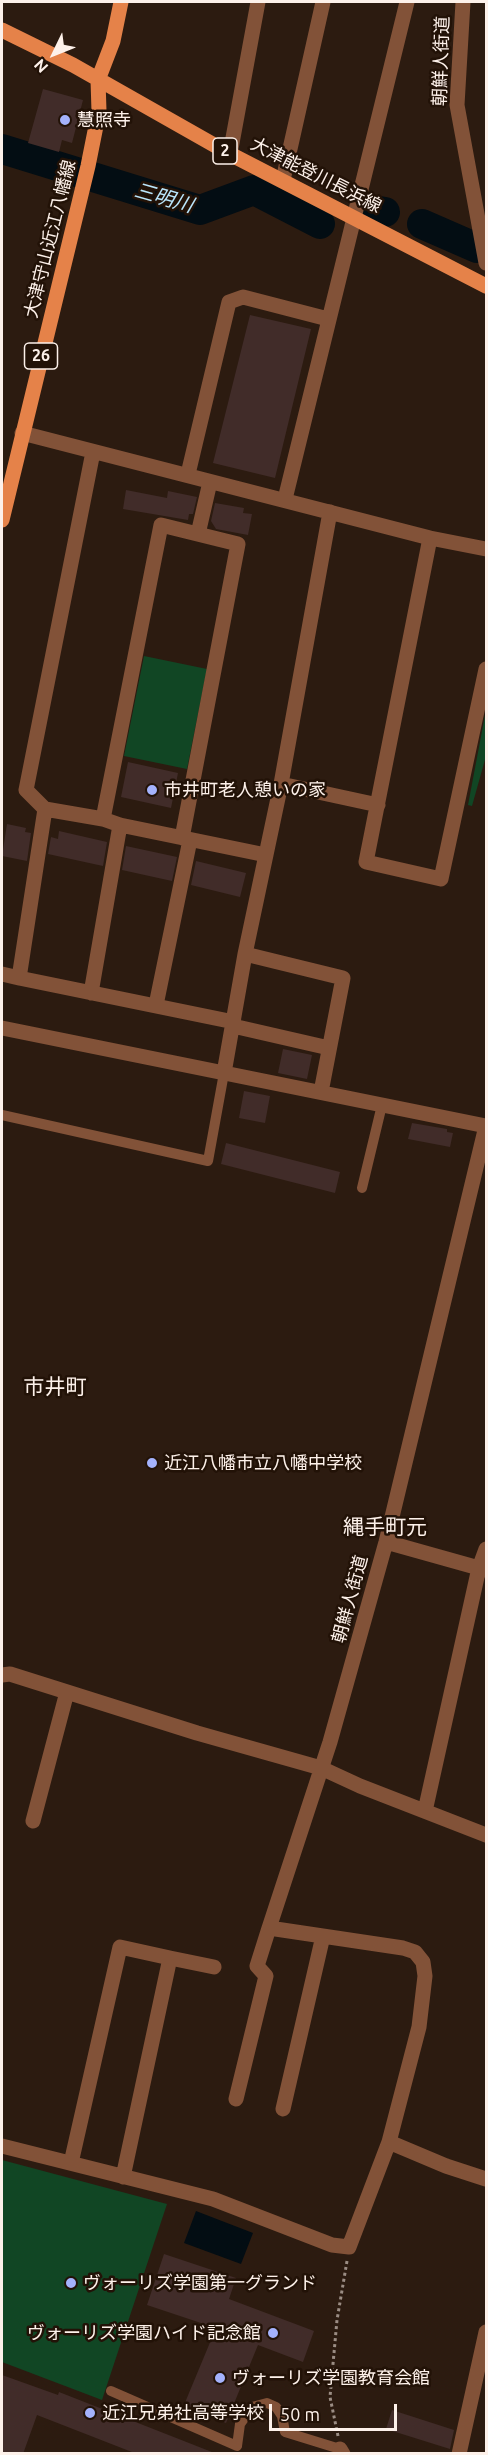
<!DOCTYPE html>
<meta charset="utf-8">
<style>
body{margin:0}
#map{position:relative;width:488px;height:2455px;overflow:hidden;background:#2c1b10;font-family:Ubuntu,sans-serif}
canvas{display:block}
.frame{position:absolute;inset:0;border:3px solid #fdf1ea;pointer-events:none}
.north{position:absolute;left:24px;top:24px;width:60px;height:60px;-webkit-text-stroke:4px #221207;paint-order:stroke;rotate:227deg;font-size:16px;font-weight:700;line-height:24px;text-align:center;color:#fdf1ea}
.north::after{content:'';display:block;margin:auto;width:21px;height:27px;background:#fdf1ea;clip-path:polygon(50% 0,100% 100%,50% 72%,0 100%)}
.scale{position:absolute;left:269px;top:2404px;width:128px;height:27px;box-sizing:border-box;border:3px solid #fdf1ea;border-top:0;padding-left:8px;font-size:18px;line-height:21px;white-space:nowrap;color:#fdf1ea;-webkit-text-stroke:4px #221207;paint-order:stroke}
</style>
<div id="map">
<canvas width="488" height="2455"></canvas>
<div class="frame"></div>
<div class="north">N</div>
<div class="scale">50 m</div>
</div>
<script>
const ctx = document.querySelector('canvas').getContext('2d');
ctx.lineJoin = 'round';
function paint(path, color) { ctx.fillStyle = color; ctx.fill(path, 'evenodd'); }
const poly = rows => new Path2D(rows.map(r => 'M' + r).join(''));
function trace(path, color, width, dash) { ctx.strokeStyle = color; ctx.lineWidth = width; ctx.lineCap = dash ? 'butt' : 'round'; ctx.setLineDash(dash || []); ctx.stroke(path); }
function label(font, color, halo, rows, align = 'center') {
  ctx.font = font + ' Ubuntu,"Noto Sans JP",sans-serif'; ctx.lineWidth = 5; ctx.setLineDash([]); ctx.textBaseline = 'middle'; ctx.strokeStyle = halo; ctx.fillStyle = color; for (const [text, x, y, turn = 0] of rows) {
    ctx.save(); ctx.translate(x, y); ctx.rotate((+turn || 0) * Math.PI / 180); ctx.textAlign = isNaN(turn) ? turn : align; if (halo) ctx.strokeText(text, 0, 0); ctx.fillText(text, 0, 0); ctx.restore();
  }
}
paint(poly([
 [144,656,207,669,187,769,124,756],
 [486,710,486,756,472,806,468,805],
 [2,2160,167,2204,102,2400,2,2362]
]), '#114624');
paint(poly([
 [196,2211,253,2233,241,2264,184,2243]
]), '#030d13');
trace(poly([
 [2,149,200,210,254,190,320,224],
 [367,209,385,212],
 [422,224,477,248]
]), '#030d13', 30);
paint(poly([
 [43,89,83,100,72,143,62,140,59,152,28,143],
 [250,315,311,329,275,478,213,463],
 [126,490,167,498,168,491,197,497,193,514,189,514,188,520,123,509],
 [215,503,244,508,243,513,252,514,248,535,216,529,211,521],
 [128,762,178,773,171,808,121,797],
 [7,824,26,828,25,832,31,833,27,861,2,856],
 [59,831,107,842,103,866,48,854,51,837,58,839],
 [126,846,177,857,172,881,122,870],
 [196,861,246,873,240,897,191,885],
 [283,1049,312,1055,307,1079,278,1073],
 [244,1091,270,1096,265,1123,239,1118],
 [412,1123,447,1129,447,1132,453,1133,450,1147,408,1139],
 [226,1143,340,1172,335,1193,221,1164],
 [164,2254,236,2278,229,2299,314,2331,303,2362,258,2345,226,2423,184,2405,216,2328,147,2305],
 [2,2375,58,2395,59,2392,217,2454,137,2454,37,2415,23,2454,2,2454],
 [392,2410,454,2430,450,2449,386,2429]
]), '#412c29');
trace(poly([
 [338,2436,330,2397,337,2320,347,2261]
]), '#9b8d84', 3, [3, 3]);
trace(poly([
 [2,1115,208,1161,224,1073],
 [362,1188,382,1105],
 [111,2391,237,2446,240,2424,252,2407,267,2403,276,2407,282,2416,285,2432,340,2449]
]), '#825238', 10);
trace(poly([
 [463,2,457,105,486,263],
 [230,154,258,2],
 [283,180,323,2],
 [22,433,430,538,486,549],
 [93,452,26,790,45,809,103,819,120,825,266,855],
 [188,474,229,302,243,297,328,319],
 [285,499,407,2],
 [198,534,210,482],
 [430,538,366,862,441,879,486,669],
 [281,784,378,805],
 [103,819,161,525,238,544,182,838],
 [245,954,343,978,321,1092],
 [2,974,19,978,45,809],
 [19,978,234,1022],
 [91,993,120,825],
 [156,1005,190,840],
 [233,1026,329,1048],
 [2,1028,486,1126],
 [224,1073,245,954,281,784,330,512],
 [386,1542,486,1570],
 [2,1675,10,1674,197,1733,321,1768,360,1786,486,1835],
 [425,1811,479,1568,486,1549],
 [33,1821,67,1692],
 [170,1958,214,1967],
 [236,2099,266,1976,257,1966,269,1928],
 [283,2109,323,1936],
 [389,2142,446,2166,486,2179],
 [2,2146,213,2199,332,2245,349,2247,389,2142,419,2027,425,1976,423,1962,415,1952,403,1948,269,1928,330,1742,386,1542,486,1126],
 [71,2163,120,1947,170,1958,123,2177],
 [340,2449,343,2454],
 [459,2454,486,2332]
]), '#825238', 15);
trace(poly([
 [2,30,73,65,230,154,486,286],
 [2,520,88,166,99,111,98,80,113,41,121,2]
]), '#e58249', 15);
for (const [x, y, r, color] of [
 [65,120,6,"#a4b2fc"],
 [152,790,6,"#a4b2fc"],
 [152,1463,6,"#a4b2fc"],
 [71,2283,6,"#a4b2fc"],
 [273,2333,6,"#a4b2fc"],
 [220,2378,6,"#a4b2fc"],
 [90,2413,6,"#a4b2fc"]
]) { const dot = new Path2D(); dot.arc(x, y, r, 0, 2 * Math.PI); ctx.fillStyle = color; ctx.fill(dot); trace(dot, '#221207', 2); }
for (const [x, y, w] of [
 [225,151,24],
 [41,356,33]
]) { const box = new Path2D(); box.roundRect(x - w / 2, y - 13, w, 26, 4.5); ctx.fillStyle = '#221207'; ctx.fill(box); trace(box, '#fdf1ea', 1.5); }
label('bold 16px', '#fdf1ea', null, [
 ["2",225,151],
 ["26",41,356]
]);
label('18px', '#fdf1ea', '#221207', [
 ["朝鮮人街道",441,61,-88],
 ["大津能登川長浜線",316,175,27],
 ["大津守山近江八幡線",50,239,-76],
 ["朝鮮人街道",350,1599,-75]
]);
label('18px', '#fdf1ea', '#221207', [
 ["慧照寺",77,120],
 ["市井町老人憩いの家",164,790],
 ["近江八幡市立八幡中学校",164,1463],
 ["ヴォーリズ学園第一グランド",83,2283],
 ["ヴォーリズ学園ハイド記念館",261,2333,"right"],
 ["ヴォーリズ学園教育会館",232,2378],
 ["近江兄弟社高等学校",102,2413]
], 'left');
label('italic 20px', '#bae6fc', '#221207', [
 ["三明川",164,198,16]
]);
label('21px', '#fdf1ea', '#221207', [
 ["市井町",55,1387],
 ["縄手町元",385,1527]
]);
</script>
